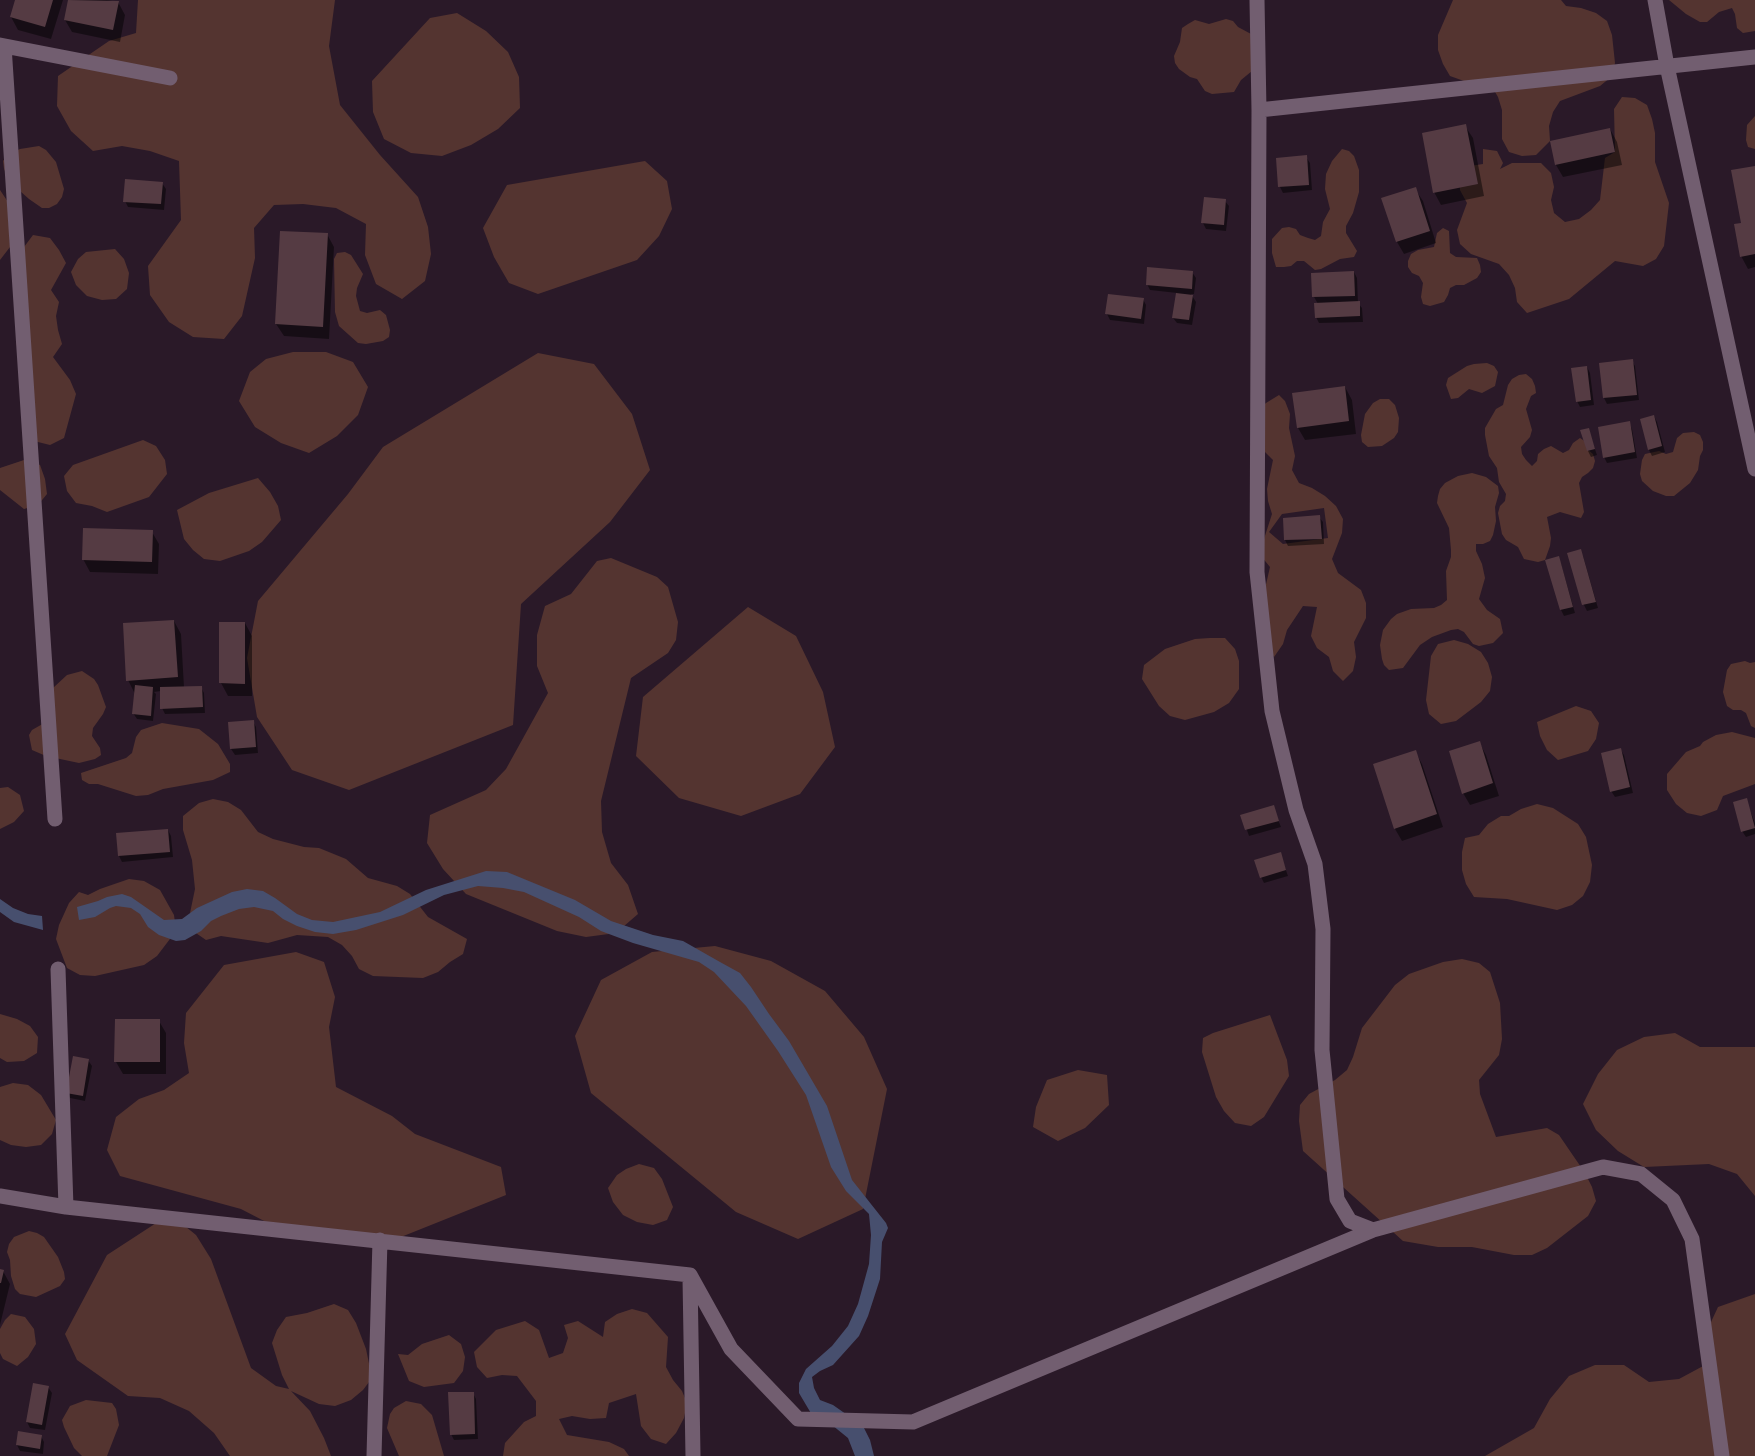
<!DOCTYPE html>
<style>
body{margin:0}
canvas{display:block;background:#2a1928}
</style>
<canvas width="1755" height="1456"></canvas>
<script>
const ctx = document.querySelector('canvas').getContext('2d');
ctx.lineJoin = 'round';
function paint(path, color) { ctx.fillStyle = color; ctx.fill(path, 'evenodd'); }
const poly = rows => new Path2D(rows.map(r => 'M' + r).join(''));
function trace(path, color, width, dash) { ctx.strokeStyle = color; ctx.lineWidth = width; ctx.lineCap = dash ? 'butt' : 'round'; ctx.setLineDash(dash || []); ctx.stroke(path); }
paint(poly([
 [138,0,335,0,329,46,340,105,380,155,418,197,428,227,431,254,425,281,402,299,376,284,365,255,366,224,336,208,303,204,274,205,254,228,255,258,242,316,224,339,193,337,169,322,150,295,148,266,181,220,179,161,150,151,122,146,93,151,71,131,57,106,58,76,109,41,136,33],
 [1453,0,1561,0,1566,6,1581,8,1596,13,1607,21,1612,35,1615,63,1611,77,1600,86,1560,101,1553,112,1549,126,1550,141,1536,155,1522,156,1509,152,1502,139,1502,110,1498,97,1491,85,1464,81,1450,76,1443,64,1438,50,1438,35],
 [1669,0,1755,0,1755,31,1743,33,1737,28,1735,14,1732,8,1719,12,1707,22,1700,22,1686,14],
 [457,13,486,31,508,52,519,77,520,108,498,129,471,145,442,156,411,153,384,139,373,112,372,81,430,18],
 [1226,19,1233,21,1238,27,1251,34,1252,71,1241,80,1234,92,1212,94,1205,91,1197,79,1190,77,1179,69,1175,63,1174,56,1180,42,1182,28,1188,24,1195,20,1209,24],
 [1622,97,1635,98,1647,105,1652,119,1655,133,1655,162,1669,203,1664,246,1656,259,1643,266,1615,261,1569,299,1527,313,1517,302,1515,288,1509,275,1499,264,1471,254,1460,244,1457,230,1467,203,1460,190,1460,175,1470,166,1483,164,1483,149,1497,151,1503,163,1500,169,1512,163,1541,163,1551,173,1554,187,1551,200,1554,213,1565,222,1579,219,1591,210,1600,200,1605,158,1615,152,1614,109],
 [1755,116,1755,149,1748,147,1746,140,1747,125],
 [39,146,46,150,56,162,64,189,62,197,57,204,49,208,42,208,29,199,11,183,4,169,3,161,7,155,20,149],
 [1342,149,1349,151,1354,156,1359,170,1359,192,1353,213,1346,226,1346,233,1357,251,1354,257,1340,259,1321,269,1315,270,1304,261,1297,261,1291,266,1284,267,1276,267,1272,253,1272,239,1282,228,1289,227,1296,229,1300,235,1308,238,1315,240,1321,236,1323,222,1330,209,1325,189,1326,174,1332,161],
 [645,161,667,181,672,209,659,236,637,260,538,294,509,283,494,257,483,228,507,185],
 [0,190,8,202,10,247,0,260],
 [1443,228,1449,231,1450,253,1456,257,1477,258,1480,265,1481,272,1477,278,1464,285,1456,285,1450,288,1448,295,1444,302,1430,306,1423,304,1421,297,1423,283,1419,276,1412,273,1408,267,1408,261,1411,254,1418,250,1434,247,1437,233],
 [33,235,50,238,59,250,66,263,51,290,59,302,56,316,58,330,62,344,53,357,70,380,76,394,64,438,50,445,34,441,21,358,16,343,24,247],
 [115,249,124,259,129,273,127,289,116,299,102,300,87,296,76,285,71,272,78,259,86,252],
 [345,252,351,255,363,274,357,288,356,296,360,311,367,313,380,310,386,315,390,330,389,337,383,341,366,344,358,343,339,326,335,312,334,259,337,253],
 [293,352,326,352,353,362,368,387,358,415,337,436,309,453,281,443,255,427,239,401,250,372,266,359],
 [538,353,594,364,632,414,650,470,610,522,521,604,513,725,349,790,292,770,257,717,247,658,258,601,348,494,383,447],
 [1487,363,1494,366,1498,372,1495,386,1482,393,1469,389,1458,398,1451,399,1446,385,1448,378,1467,366,1474,364],
 [1526,374,1532,379,1535,386,1536,393,1531,396,1526,409,1532,430,1530,437,1521,447,1522,454,1526,460,1532,466,1537,461,1538,454,1544,449,1551,446,1563,453,1569,450,1573,443,1580,438,1586,442,1587,449,1593,454,1595,461,1593,468,1588,473,1582,477,1579,483,1584,512,1581,518,1560,512,1547,517,1551,538,1550,546,1545,560,1538,562,1524,559,1518,547,1506,540,1502,534,1498,513,1500,506,1505,501,1506,494,1499,482,1497,468,1489,456,1485,435,1485,428,1496,409,1503,405,1508,385,1512,379,1519,375],
 [1279,395,1285,401,1290,414,1289,428,1295,456,1292,470,1299,483,1312,488,1325,496,1336,506,1343,519,1342,533,1332,559,1338,573,1361,590,1366,603,1366,618,1354,642,1356,657,1353,671,1343,681,1333,671,1329,657,1317,648,1311,636,1317,607,1303,606,1287,630,1283,644,1274,657,1267,644,1262,602,1270,567,1261,556,1263,542,1272,514,1268,501,1267,489,1273,460,1263,450,1255,412,1266,403],
 [1324,508,1328,538,1283,544,1269,532,1282,514],
 [1380,399,1389,399,1395,405,1399,418,1398,432,1394,438,1382,446,1368,447,1362,442,1361,435,1365,414,1373,403],
 [1694,432,1700,435,1703,442,1703,450,1700,456,1698,470,1690,483,1674,496,1666,496,1653,491,1642,481,1640,474,1642,460,1645,454,1659,451,1666,454,1673,452,1677,438,1683,433],
 [143,440,156,446,165,460,167,474,149,497,107,512,92,506,76,503,67,491,64,476,73,465],
 [27,459,40,465,45,479,47,494,38,505,24,509,0,490,0,468],
 [1472,473,1486,477,1498,486,1499,493,1495,507,1496,521,1493,535,1490,541,1483,544,1476,544,1476,551,1482,564,1485,578,1479,599,1487,610,1500,619,1503,633,1493,643,1479,646,1473,644,1464,632,1458,629,1451,630,1432,637,1420,645,1403,668,1389,670,1384,665,1382,659,1380,645,1383,630,1391,619,1397,614,1411,609,1434,608,1441,605,1447,600,1446,571,1451,557,1451,550,1449,528,1437,503,1438,496,1440,489,1445,483,1458,476],
 [258,478,270,492,278,506,281,520,262,542,249,551,220,561,204,559,193,550,184,539,177,510,209,493],
 [611,558,657,577,668,587,678,622,676,640,668,653,631,678,601,801,602,832,611,863,628,885,638,914,616,933,586,937,557,931,466,894,443,869,427,843,430,815,486,790,506,769,548,693,537,666,537,635,545,606,571,594,597,561],
 [748,607,796,636,823,692,835,747,800,794,741,816,679,798,636,756,643,697],
 [1210,638,1225,638,1235,649,1239,661,1239,689,1229,703,1214,712,1185,720,1170,716,1159,706,1142,679,1144,665,1165,649,1195,639],
 [1454,640,1468,644,1481,652,1488,663,1492,677,1490,691,1481,702,1456,721,1441,724,1429,714,1426,700,1431,656,1438,644],
 [1745,661,1750,663,1755,662,1755,728,1751,726,1746,713,1741,710,1733,710,1727,706,1723,692,1727,670,1731,664],
 [82,671,94,679,98,685,106,707,103,714,93,728,92,736,100,748,101,755,95,759,79,763,46,756,32,750,29,735,32,730,46,722,53,688,67,675],
 [1576,706,1591,711,1599,723,1596,739,1588,751,1558,760,1547,750,1540,736,1537,722],
 [162,723,199,729,218,744,230,764,230,772,213,780,163,789,148,795,136,796,98,784,89,784,82,780,81,773,126,758,132,753,136,737,141,730],
 [1732,732,1755,738,1755,784,1723,796,1717,810,1701,816,1687,813,1676,804,1667,790,1667,774,1686,752,1700,746,1703,742,1716,735],
 [8,787,20,795,24,811,14,822,0,829,0,788],
 [213,799,228,802,241,810,258,832,273,839,304,847,319,848,346,859,368,878,397,886,410,894,428,917,467,939,463,954,450,962,438,972,423,978,373,976,359,969,352,956,342,945,328,937,297,935,268,943,221,936,206,940,193,931,189,918,195,889,192,860,183,830,183,816,199,803],
 [1537,804,1553,808,1578,824,1586,837,1592,865,1590,882,1583,896,1572,905,1557,910,1507,899,1474,897,1466,884,1462,870,1462,852,1465,838,1479,835,1488,824,1501,816,1509,816,1521,809],
 [129,879,144,881,160,890,174,915,176,931,157,956,144,965,95,976,80,975,67,968,56,939,59,925,69,903,79,892,88,895,100,889],
 [715,946,771,961,825,991,864,1037,887,1089,863,1209,798,1239,736,1212,591,1093,575,1036,601,980,652,952],
 [296,952,324,962,335,997,329,1027,336,1087,392,1116,415,1134,501,1167,506,1195,386,1243,268,1223,241,1209,120,1176,107,1150,116,1117,139,1099,164,1090,189,1073,184,1043,186,1013,224,965],
 [1462,959,1479,963,1490,972,1500,1003,1502,1039,1499,1055,1479,1080,1480,1094,1496,1137,1547,1128,1559,1135,1585,1173,1592,1187,1596,1201,1588,1216,1547,1248,1532,1255,1514,1255,1472,1247,1438,1247,1403,1241,1303,1151,1299,1121,1300,1105,1309,1094,1335,1080,1347,1070,1353,1057,1362,1028,1395,985,1409,974,1443,962],
 [0,1014,17,1019,30,1026,38,1037,37,1053,24,1061,7,1062,0,1058],
 [1270,1015,1287,1060,1289,1076,1264,1117,1251,1126,1235,1123,1224,1111,1216,1097,1202,1052,1203,1038,1213,1033],
 [1675,1033,1700,1047,1755,1047,1755,1196,1737,1174,1709,1164,1644,1167,1618,1151,1596,1130,1583,1104,1598,1074,1617,1050,1644,1037],
 [1078,1070,1107,1075,1109,1105,1085,1128,1058,1141,1033,1127,1036,1107,1047,1080],
 [13,1083,28,1085,41,1095,56,1120,52,1134,41,1145,26,1147,11,1145,0,1140,0,1087],
 [639,1164,654,1168,662,1179,673,1207,667,1220,653,1225,637,1222,623,1215,613,1202,608,1188,617,1175,626,1169],
 [170,1214,196,1235,211,1259,251,1368,276,1386,289,1389,282,1375,272,1343,277,1330,286,1317,307,1313,334,1304,348,1310,356,1323,366,1349,372,1378,363,1390,351,1400,335,1406,319,1404,291,1391,310,1411,324,1438,331,1456,230,1456,214,1433,189,1411,160,1398,128,1396,77,1360,65,1334,107,1255],
 [29,1231,37,1233,44,1237,58,1257,64,1272,65,1279,60,1286,36,1297,20,1294,15,1289,11,1276,10,1260,7,1252,9,1244,14,1237],
 [1755,1294,1755,1456,1485,1456,1534,1428,1550,1399,1569,1376,1595,1365,1624,1365,1649,1382,1679,1379,1705,1365,1705,1335,1718,1307],
 [632,1309,647,1313,668,1337,666,1367,673,1380,682,1391,687,1403,684,1418,676,1433,666,1444,651,1439,641,1426,636,1394,609,1403,606,1418,590,1419,572,1416,559,1419,567,1435,609,1442,624,1449,629,1456,503,1456,505,1443,524,1422,536,1416,536,1401,517,1376,502,1375,487,1378,477,1367,474,1352,496,1330,525,1321,539,1330,549,1358,563,1353,568,1338,564,1325,578,1321,603,1337,605,1322,617,1314],
 [11,1314,25,1317,34,1329,36,1344,28,1357,17,1366,3,1359,0,1353,0,1329,5,1320],
 [449,1335,461,1344,465,1357,463,1371,454,1383,424,1387,409,1381,398,1354,408,1355,422,1344],
 [86,1400,112,1403,116,1409,119,1425,107,1456,82,1456,74,1448,64,1427,62,1420,70,1406],
 [406,1401,421,1404,432,1415,444,1456,399,1456,387,1428,390,1414,394,1408]
]), '#543430');
paint(poly([
 [486,871,507,872,575,900,611,921,653,935,683,941,720,962,740,973,751,987,769,1014,789,1041,827,1106,852,1180,886,1223,888,1228,882,1242,880,1279,868,1316,859,1336,833,1365,820,1371,812,1377,814,1388,820,1400,833,1405,863,1426,870,1440,874,1456,855,1456,848,1438,832,1425,812,1415,799,1393,799,1383,806,1369,832,1346,848,1326,858,1304,869,1264,871,1235,869,1214,846,1191,831,1167,806,1095,778,1051,746,1006,714,972,699,962,633,943,601,931,579,917,524,892,503,888,478,886,444,895,403,915,356,930,333,934,315,932,297,926,283,919,273,911,254,907,239,909,221,916,211,921,201,931,185,940,176,941,159,935,148,927,140,914,131,908,116,906,110,908,95,917,79,920,77,907,98,901,107,897,122,894,131,897,164,920,182,919,197,908,232,892,247,889,263,891,275,898,297,914,312,920,333,922,380,912,426,890],
 [0,899,13,908,28,914,42,916,43,930,14,922,0,912]
]), '#474f6e');
paint(poly([
 [16,0,63,0,51,39,18,30,11,17],
 [69,0,107,0,118,2,125,15,120,42,72,32,65,20],
 [1465,126,1473,138,1484,196,1441,205,1434,192],
 [1610,129,1617,142,1622,165,1563,177,1556,165,1551,142],
 [1306,157,1310,163,1312,190,1283,193,1280,187,1277,159],
 [1755,167,1755,267,1748,269,1741,256,1743,224],
 [162,183,166,189,164,210,128,207,125,201],
 [1415,189,1423,201,1436,243,1404,254,1397,242],
 [1225,201,1229,206,1226,231,1206,229,1203,223],
 [327,234,334,247,329,339,284,336,276,324],
 [1192,272,1196,278,1194,294,1191,294,1196,302,1192,325,1177,323,1173,318,1177,293,1150,290,1147,284],
 [1354,272,1357,278,1358,303,1362,308,1363,322,1319,323,1316,317,1318,304,1314,297],
 [1143,299,1146,305,1144,324,1110,320,1107,314],
 [1632,361,1635,366,1639,400,1607,404,1604,398,1600,364],
 [1587,367,1590,373,1594,405,1580,407,1577,401],
 [1345,387,1352,400,1356,434,1305,440,1298,428],
 [1654,416,1657,422,1665,452,1652,456,1649,450,1641,420],
 [1629,423,1632,429,1637,458,1607,463,1604,457],
 [1588,429,1597,455,1591,457,1588,451],
 [1319,517,1323,522,1324,544,1288,546,1285,540,1284,519],
 [152,532,159,544,158,574,90,572,83,559],
 [1580,551,1583,556,1598,608,1587,611,1584,605,1569,554],
 [1558,558,1561,564,1575,613,1564,616,1561,610,1547,561],
 [174,621,181,634,184,687,201,687,204,693,205,713,165,714,162,708,161,691,154,692,156,694,153,721,137,719,133,713,135,694,128,680],
 [221,623,245,623,252,636,252,696,228,696,221,683],
 [253,721,256,727,258,753,235,755,231,749],
 [1479,742,1486,755,1499,796,1470,805,1463,793],
 [1620,749,1624,755,1633,793,1615,797,1611,791],
 [1415,751,1422,764,1443,827,1402,841,1395,829],
 [1746,800,1755,823,1755,834,1746,837,1742,831],
 [1273,807,1281,827,1249,836,1242,816],
 [168,830,171,836,173,857,122,862,119,856,117,834],
 [1280,853,1288,876,1264,883,1261,877],
 [159,1021,166,1033,166,1074,123,1074,116,1062],
 [88,1060,92,1066,85,1101,70,1098,67,1092],
 [0,1271,3,1271,10,1284,0,1325],
 [48,1387,52,1393,45,1430,30,1428,27,1422],
 [473,1393,476,1399,478,1439,454,1440,451,1434],
 [41,1436,44,1442,43,1454,20,1451,17,1445]
]), '#0007');
paint(poly([
 [15,0,53,0,45,27,10,17],
 [68,0,119,1,113,30,64,20],
 [1466,124,1478,184,1433,193,1422,133],
 [1610,128,1615,152,1555,165,1550,141],
 [1307,155,1309,185,1278,187,1276,158],
 [1755,166,1755,254,1740,257,1734,224,1741,223,1731,170],
 [125,179,163,182,161,204,123,202],
 [1416,187,1430,231,1396,242,1381,198],
 [1204,197,1226,199,1224,225,1201,223],
 [280,231,328,233,323,327,275,324],
 [1147,267,1193,271,1192,289,1146,285],
 [1354,271,1355,296,1312,297,1311,273],
 [1176,293,1193,295,1189,320,1172,318],
 [1108,294,1144,298,1141,319,1105,314],
 [1360,301,1360,316,1315,318,1314,303],
 [1633,359,1637,395,1603,398,1599,363],
 [1587,366,1591,400,1576,402,1571,368],
 [1345,386,1349,421,1297,428,1292,393],
 [1654,415,1662,446,1648,450,1640,419],
 [1630,421,1635,452,1603,458,1598,427],
 [1589,428,1595,449,1587,451,1580,430],
 [1320,515,1322,539,1284,540,1283,518],
 [83,528,153,530,152,562,82,560],
 [1581,549,1596,602,1582,605,1567,553],
 [1559,556,1573,607,1560,610,1545,560],
 [174,620,178,677,126,681,123,623],
 [219,622,245,622,245,684,219,683],
 [135,685,153,687,151,716,132,714],
 [202,686,203,707,160,709,160,687],
 [254,720,256,747,230,749,228,722],
 [1480,741,1493,783,1462,794,1449,751],
 [1621,748,1630,787,1610,792,1601,753],
 [1416,750,1437,814,1394,829,1373,764],
 [1747,798,1755,828,1741,832,1733,802],
 [1274,805,1279,821,1245,830,1240,815],
 [168,829,170,852,118,856,116,833],
 [1281,852,1286,870,1260,878,1254,860],
 [115,1019,160,1019,160,1062,114,1062],
 [73,1056,89,1059,83,1096,66,1093],
 [0,1269,4,1270,1,1283,0,1283],
 [33,1383,49,1386,42,1425,26,1422],
 [448,1392,474,1392,475,1434,450,1435],
 [18,1431,42,1435,40,1449,16,1445]
]), '#553b43');
trace(poly([
 [1257,0,1259,110,1257,572,1272,711,1296,810,1315,864,1323,929,1322,1050,1337,1199,1350,1221,1373,1230,1603,1167,1641,1174,1673,1200,1692,1239,1722,1456],
 [1655,0,1667,66,1755,469],
 [0,45,170,78],
 [4,46,55,819],
 [1259,110,1755,57],
 [58,969,66,1207],
 [0,1196,66,1207,690,1275],
 [690,1275,731,1349,798,1419,913,1422,1373,1230],
 [690,1278,693,1456],
 [374,1456,380,1240]
]), '#725e70', 15);
</script>
